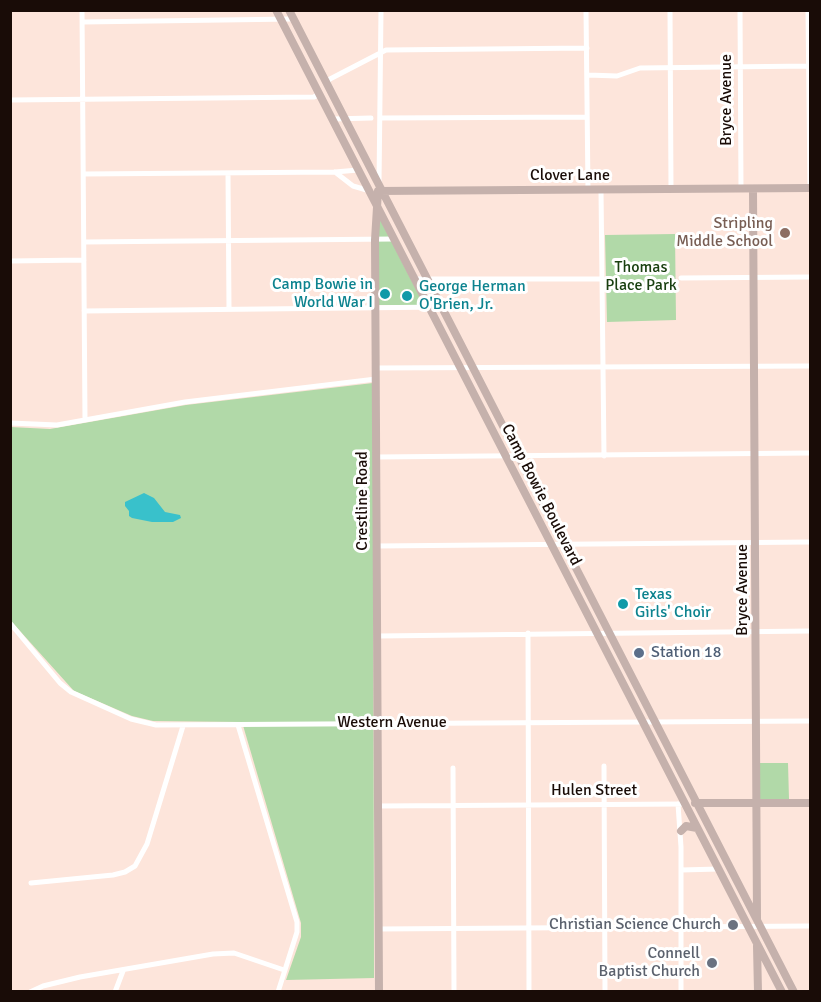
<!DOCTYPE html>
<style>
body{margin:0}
#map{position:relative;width:821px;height:1002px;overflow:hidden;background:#fde5db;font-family:Signika,sans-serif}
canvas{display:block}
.frame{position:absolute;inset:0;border:12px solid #190c07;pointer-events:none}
</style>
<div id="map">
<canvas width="821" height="1002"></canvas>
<div class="frame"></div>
</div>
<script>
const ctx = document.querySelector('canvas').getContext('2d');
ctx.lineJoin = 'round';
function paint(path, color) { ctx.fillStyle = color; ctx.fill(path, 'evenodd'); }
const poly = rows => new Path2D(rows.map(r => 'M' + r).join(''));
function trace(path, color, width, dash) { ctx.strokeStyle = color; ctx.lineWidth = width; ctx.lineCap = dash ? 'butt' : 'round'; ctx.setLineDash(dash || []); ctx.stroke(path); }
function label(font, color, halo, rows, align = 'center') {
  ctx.font = font + ' Signika,sans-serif'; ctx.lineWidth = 6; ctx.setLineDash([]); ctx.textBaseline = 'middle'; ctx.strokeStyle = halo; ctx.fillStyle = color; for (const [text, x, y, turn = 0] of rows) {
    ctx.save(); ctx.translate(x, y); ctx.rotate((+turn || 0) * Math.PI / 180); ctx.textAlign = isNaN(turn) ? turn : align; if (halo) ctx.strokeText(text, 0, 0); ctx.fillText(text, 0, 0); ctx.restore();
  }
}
paint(poly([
 [379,217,424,305,379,305],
 [675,234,676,320,607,322,605,235],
 [373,383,374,978,286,980,301,937,301,923,242,722,153,721,132,716,74,691,11,621,10,427,50,429,186,405],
 [759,763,788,763,789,799,760,799]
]), '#b1d9a8');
paint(poly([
 [144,493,154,498,165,512,180,515,181,518,173,522,152,522,132,518,129,516,129,511,125,506,125,502]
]), '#39c1cb');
trace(poly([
 [82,10,85,420],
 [586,10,588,190],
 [670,10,671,189],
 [740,10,741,189],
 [808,10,810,188],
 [83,22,293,19],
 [588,75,617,76,640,68,810,66],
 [326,84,330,79,386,50,587,48],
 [10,100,314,97,319,94],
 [381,118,587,117],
 [332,119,371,118],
 [335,172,353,186,370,191],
 [228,173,229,309],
 [84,174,335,172,358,170],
 [379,184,381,10],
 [601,190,604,456],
 [84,242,393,239],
 [10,261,84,260],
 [681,278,810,277],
 [415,279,602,279],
 [84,311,442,307],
 [376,368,810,366],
 [10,423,57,425,185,402,376,379],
 [377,457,810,453],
 [377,546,810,542],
 [10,623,60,683,71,692,131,719,156,725,810,721],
 [528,633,529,992],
 [378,636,810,631],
 [238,725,297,922,297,932,278,992],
 [604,766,605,992],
 [453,768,454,992],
 [678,804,681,847,681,992],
 [378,806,685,804],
 [681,870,719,869],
 [31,883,113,875,125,872,135,866,147,844,183,726],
 [379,929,810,926],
 [30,992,43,986,80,977,213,954,234,953,284,970],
 [115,992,123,971]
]), '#fff', 5);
trace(poly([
 [276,10,782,992],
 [289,10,794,992],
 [753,189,757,919],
 [695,803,810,803],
 [681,831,686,826,697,828],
 [757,946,758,992],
 [379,992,375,240,378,191,810,188]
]), '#c5b1ac', 8);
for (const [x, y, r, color] of [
 [785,233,6,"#8d6e63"],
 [385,294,6,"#0f9aa8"],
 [407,296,6,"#0f9aa8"],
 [623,604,6,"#0f9aa8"],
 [639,653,6,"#5c6f8a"],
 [733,925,6,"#6b7280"],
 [712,963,6,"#6b7280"]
]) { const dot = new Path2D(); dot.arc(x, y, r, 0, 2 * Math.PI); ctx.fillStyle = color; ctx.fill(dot); trace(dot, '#fff', 2); }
label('16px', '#190c07', '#fff', [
 ["Bryce Avenue",727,100,-90],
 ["Clover Lane",570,176],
 ["Camp Bowie Boulevard",541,495,63],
 ["Crestline Road",363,501,-90],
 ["Bryce Avenue",743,590,-90],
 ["Western Avenue",392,723],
 ["Hulen Street",594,791]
]);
label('16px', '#785e54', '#fff', [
 ["Stripling",773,224],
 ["Middle School",773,242]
], 'right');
label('16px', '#1a4011', '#fff', [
 ["Thomas",641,268],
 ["Place Park",641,286]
]);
label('16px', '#0d838f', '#fff', [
 ["Camp Bowie in",373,285,"right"],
 ["World War I",373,303,"right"],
 ["George Herman",419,287],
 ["O'Brien, Jr.",419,305],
 ["Texas",635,595],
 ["Girls' Choir",635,613]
], 'left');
label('16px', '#4e5e75', '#fff', [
 ["Station 18",651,653]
], 'left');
label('16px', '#5b616d', '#fff', [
 ["Christian Science Church",721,925],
 ["Connell",700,954],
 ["Baptist Church",700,972]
], 'right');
</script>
